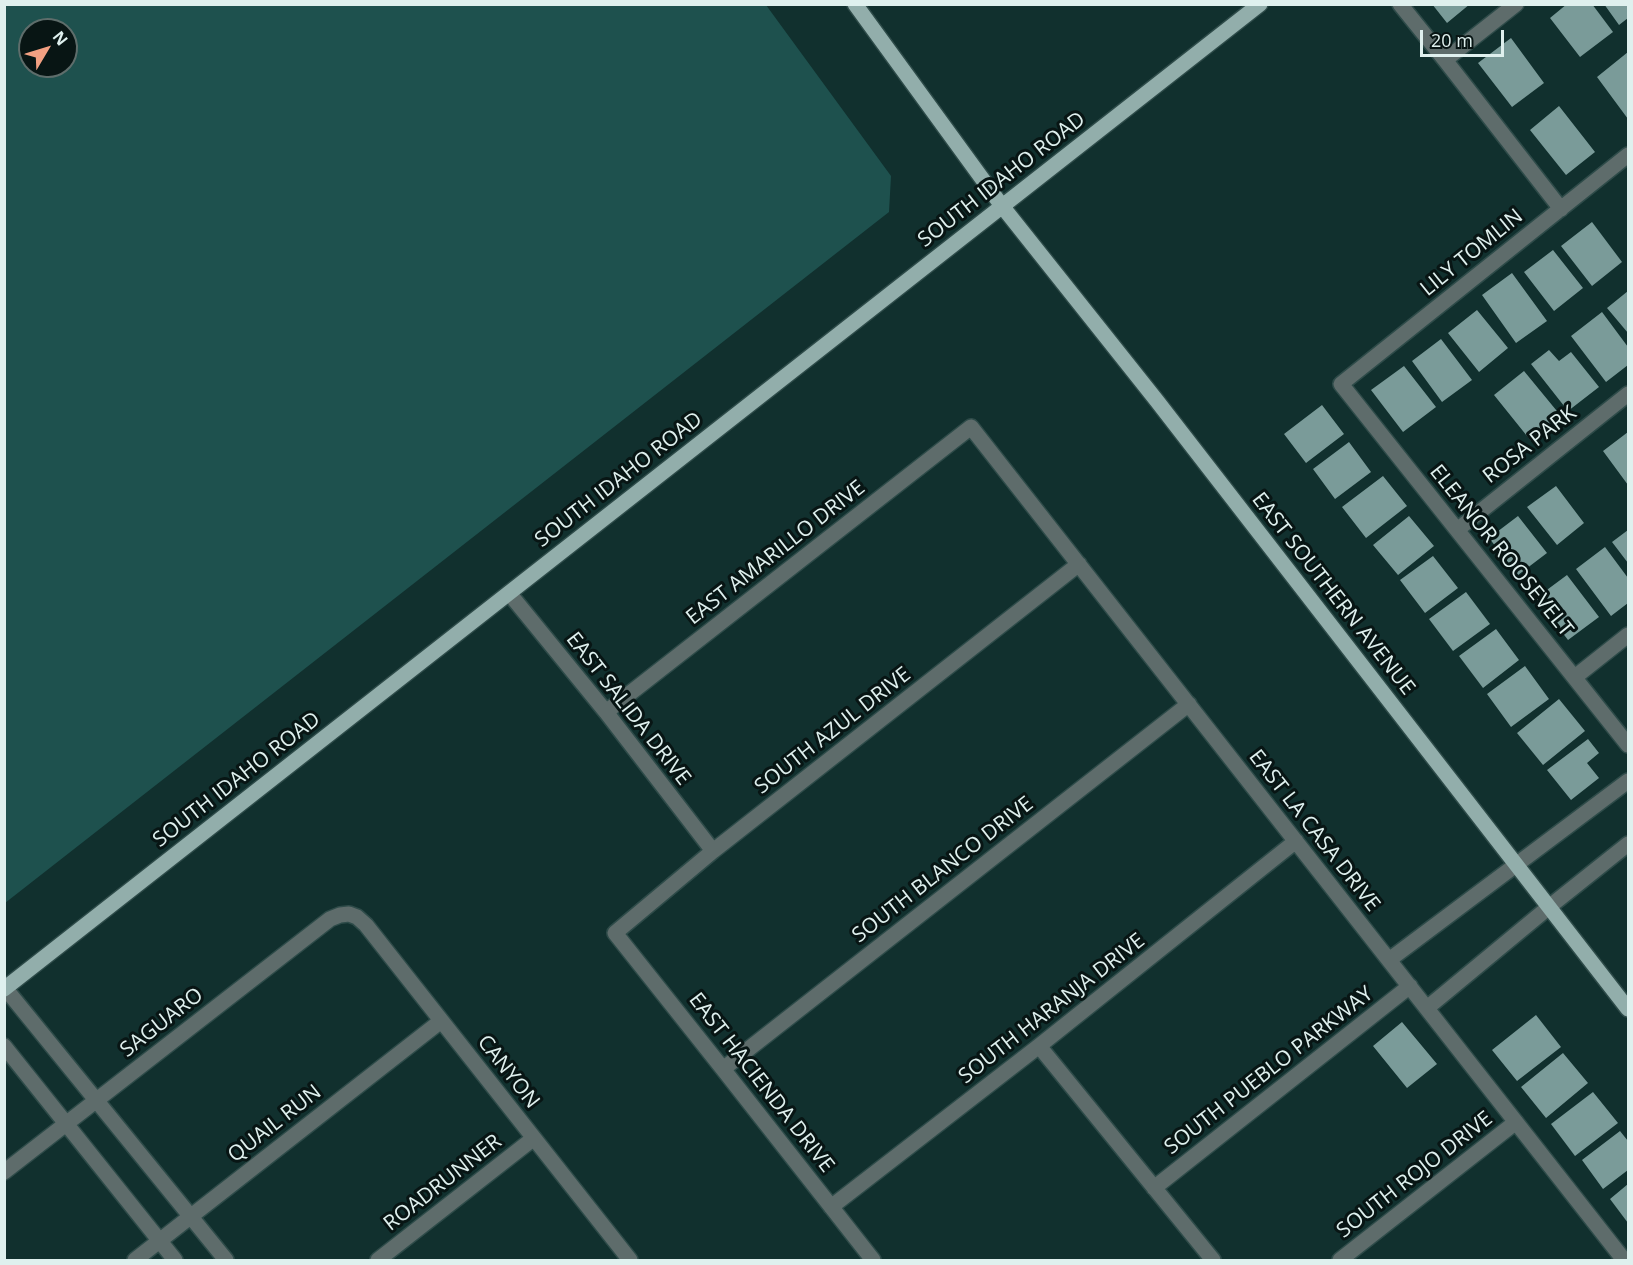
<!DOCTYPE html>
<style>
body{margin:0}
#map{position:relative;width:1633px;height:1265px;overflow:hidden;background:#11302e;font-family:"Open Sans",sans-serif}
canvas{display:block}
.frame{position:absolute;inset:0;border:6px solid #dff0ee;pointer-events:none}
.north{position:absolute;left:18px;top:18px;width:60px;height:60px;box-sizing:border-box;background:#081514;border:2px solid #5e6d6b;border-radius:50%;rotate:52deg;font-size:16px;font-weight:700;line-height:24px;text-align:center;color:#dff0ee}
.north::after{content:'';display:block;margin:auto;width:21px;height:27px;background:#f3a082;clip-path:polygon(50% 0,100% 100%,50% 72%,0 100%)}
.scale{position:absolute;left:1420px;top:30px;width:84px;height:27px;box-sizing:border-box;border:3px solid #dff0ee;border-top:0;padding-left:8px;font-size:18px;line-height:21px;white-space:nowrap;color:#dff0ee;-webkit-text-stroke:4px #081514;paint-order:stroke}
</style>
<div id="map">
<canvas width="1633" height="1265"></canvas>
<div class="frame"></div>
<div class="north">N</div>
<div class="scale">20 m</div>
</div>
<script>
const ctx = document.querySelector('canvas').getContext('2d');
ctx.lineJoin = 'round';
function paint(path, color) { ctx.fillStyle = color; ctx.fill(path, 'evenodd'); }
const poly = rows => new Path2D(rows.map(r => 'M' + r).join(''));
function trace(path, color, width, dash) { ctx.strokeStyle = color; ctx.lineWidth = width; ctx.lineCap = dash ? 'butt' : 'round'; ctx.setLineDash(dash || []); ctx.stroke(path); }
function label(font, color, halo, rows, align = 'center') {
  ctx.font = font + ' "Open Sans",sans-serif'; ctx.lineWidth = 6; ctx.setLineDash([]); ctx.textBaseline = 'middle'; ctx.strokeStyle = halo; ctx.fillStyle = color; for (const [text, x, y, turn = 0] of rows) {
    ctx.save(); ctx.translate(x, y); ctx.rotate((+turn || 0) * Math.PI / 180); ctx.textAlign = isNaN(turn) ? turn : align; if (halo) ctx.strokeText(text, 0, 0); ctx.fillText(text, 0, 0); ctx.restore();
  }
}
paint(poly([
 [5,4,766,5,891,176,889,212,5,903],
 [30,30,66,30,66,66,30,66]
]), '#1e514e');
paint(poly([
 [1432,4,1470,4,1447,23],
 [1567,4,1592,4,1613,32,1580,57,1550,18],
 [1604,4,1628,4,1628,18,1619,25],
 [1511,38,1544,83,1512,107,1478,63],
 [1628,52,1628,119,1597,77],
 [1559,106,1595,152,1566,175,1530,130],
 [1592,222,1622,262,1592,286,1561,246],
 [1553,250,1583,288,1554,311,1524,272],
 [1512,273,1547,321,1516,343,1482,295],
 [1628,291,1628,333,1607,308],
 [1477,310,1508,348,1479,372,1448,333],
 [1602,312,1628,347,1628,365,1606,382,1571,336],
 [1441,339,1472,380,1442,402,1412,361],
 [1549,350,1559,361,1571,352,1599,387,1568,411,1531,364],
 [1404,366,1436,407,1403,432,1371,390],
 [1524,371,1561,416,1531,441,1494,395],
 [1322,405,1344,434,1306,463,1284,434],
 [1628,432,1628,485,1603,451],
 [1349,442,1371,472,1335,499,1313,469],
 [1383,476,1407,506,1366,538,1342,507],
 [1556,486,1584,523,1557,545,1527,507],
 [1409,516,1434,546,1398,575,1373,545],
 [1518,516,1547,553,1518,575,1489,538],
 [1628,530,1628,563,1612,542],
 [1605,547,1628,578,1628,603,1611,616,1576,569],
 [1433,556,1458,588,1425,613,1400,580],
 [1567,575,1599,617,1568,640,1536,598],
 [1466,592,1490,624,1453,651,1429,619],
 [1496,629,1519,660,1483,688,1459,656],
 [1525,666,1549,699,1511,727,1487,694],
 [1559,699,1585,731,1543,765,1517,733],
 [1588,739,1599,753,1587,763,1599,778,1571,800,1547,770],
 [1536,1015,1561,1047,1517,1081,1492,1050],
 [1402,1022,1437,1064,1407,1088,1373,1046],
 [1563,1053,1588,1083,1546,1118,1521,1087],
 [1593,1092,1618,1123,1575,1156,1551,1124],
 [1620,1131,1628,1141,1628,1170,1603,1189,1582,1160],
 [1628,1184,1628,1223,1610,1199]
]), '#7a9b99');
const minor = poly([
 [1400,4,1445,60,1561,209],
 [1445,60,1516,4],
 [1628,155,1341,384,1628,745],
 [1457,530,1628,394],
 [509,593,606,712,713,851],
 [1575,677,1628,635],
 [606,712,971,427,1624,1260],
 [1389,960,1628,781],
 [5,988,226,1260],
 [1427,1008,1549,907,1628,844],
 [4,1046,175,1260],
 [1039,1046,1213,1260],
 [723,1069,1189,704],
 [4,1172,330,919,340,915,349,914,357,917,366,925,630,1260],
 [1154,1188,1410,986],
 [831,1207,1039,1046,1296,841],
 [135,1260,441,1021],
 [378,1260,534,1138],
 [873,1260,723,1069,615,933,713,851,1079,564],
 [1340,1260,1516,1122]
]);
const major = poly([
 [855,4,1002,206,1157,401,1628,1009],
 [4,989,1260,4]
]);
trace(minor, '#2e4b49', 18);
trace(major, '#2e4b49', 18);
trace(minor, '#5e6c6b', 15);
trace(major, '#92aeab', 15);
label('21px', '#dff0ee', '#081514', [
 ["SOUTH IDAHO ROAD",1002,180,-38],
 ["LILY TOMLIN",1472,253,-39],
 ["ROSA PARK",1530,445,-38],
 ["SOUTH IDAHO ROAD",619,480,-38],
 ["ELEANOR ROOSEVELT",1501,551,51],
 ["EAST AMARILLO DRIVE",776,553,-38],
 ["EAST SOUTHERN AVENUE",1333,594,52],
 ["EAST SALIDA DRIVE",628,709,52],
 ["SOUTH AZUL DRIVE",833,731,-38],
 ["SOUTH IDAHO ROAD",237,780,-38],
 ["EAST LA CASA DRIVE",1314,831,52],
 ["SOUTH BLANCO DRIVE",943,870,-38],
 ["SOUTH HARANJA DRIVE",1052,1009,-38],
 ["SAGUARO",162,1023,-38],
 ["SOUTH PUEBLO PARKWAY",1269,1071,-38],
 ["CANYON",508,1072,52],
 ["EAST HACIENDA DRIVE",761,1083,52],
 ["QUAIL RUN",275,1124,-38],
 ["SOUTH ROJO DRIVE",1415,1175,-38],
 ["ROADRUNNER",443,1183,-38]
]);
</script>
